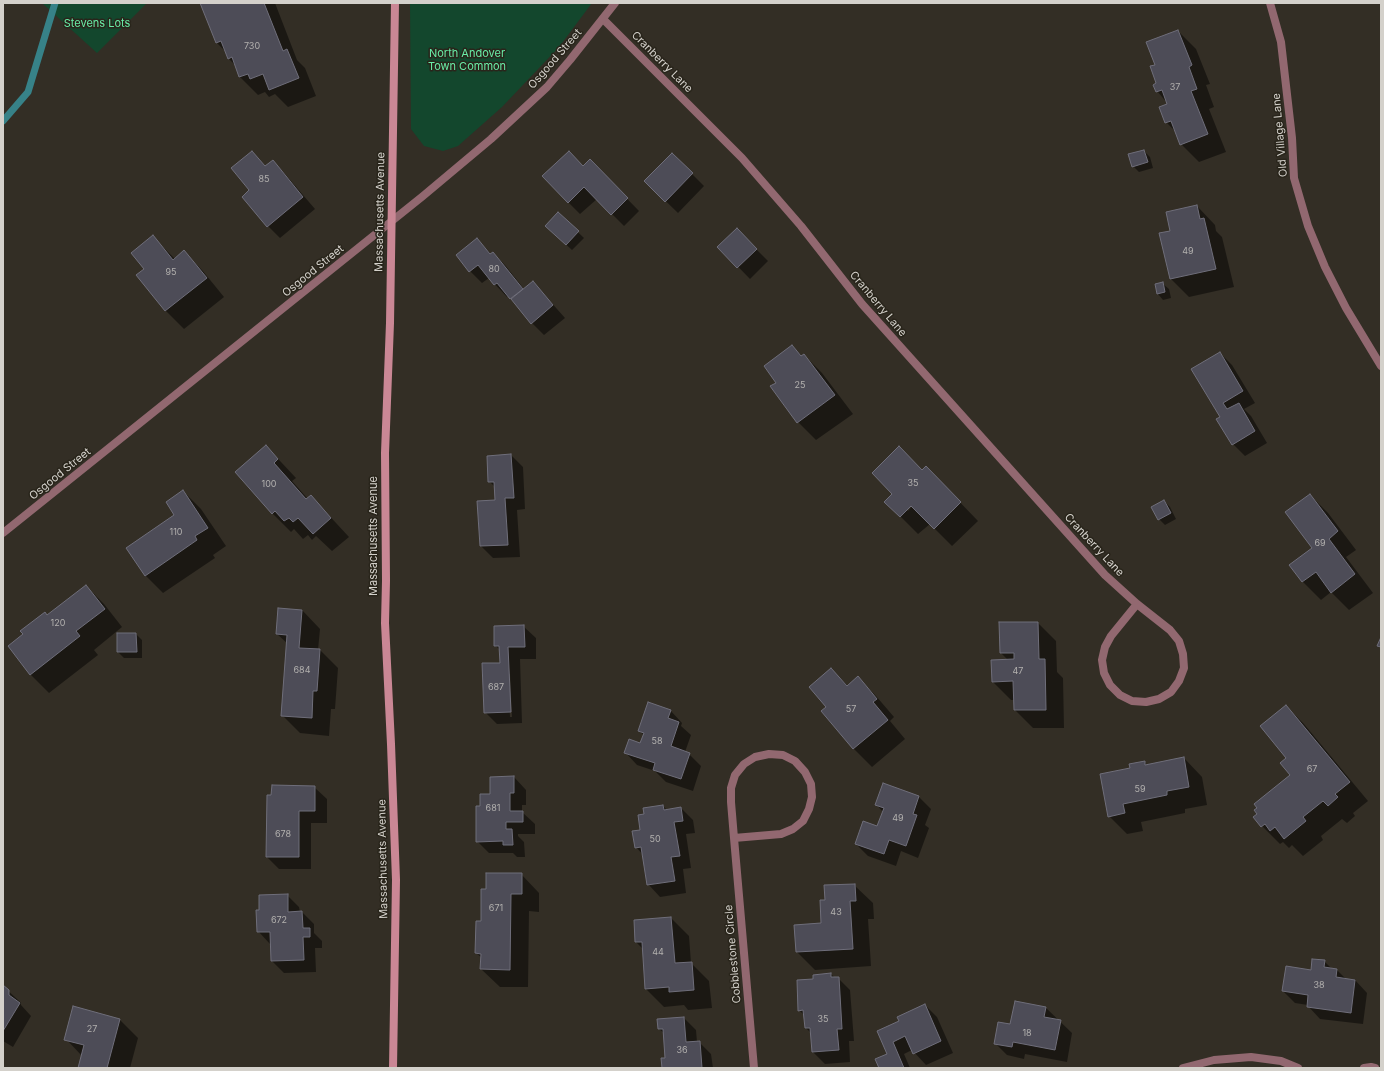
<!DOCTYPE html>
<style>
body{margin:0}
#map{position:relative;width:1384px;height:1071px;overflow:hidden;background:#332e25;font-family:Inter,sans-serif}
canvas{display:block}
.frame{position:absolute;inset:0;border:4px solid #d4d1cb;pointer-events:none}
</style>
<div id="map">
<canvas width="1384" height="1071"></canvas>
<div class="frame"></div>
</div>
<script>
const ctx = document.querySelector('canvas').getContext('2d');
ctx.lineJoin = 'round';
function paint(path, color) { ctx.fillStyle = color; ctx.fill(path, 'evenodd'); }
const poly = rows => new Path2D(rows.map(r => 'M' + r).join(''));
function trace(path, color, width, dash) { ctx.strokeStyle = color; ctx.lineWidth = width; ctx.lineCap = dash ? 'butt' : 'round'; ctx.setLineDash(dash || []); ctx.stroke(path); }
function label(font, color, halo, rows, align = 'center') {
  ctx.font = font + ' Inter,sans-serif'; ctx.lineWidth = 3; ctx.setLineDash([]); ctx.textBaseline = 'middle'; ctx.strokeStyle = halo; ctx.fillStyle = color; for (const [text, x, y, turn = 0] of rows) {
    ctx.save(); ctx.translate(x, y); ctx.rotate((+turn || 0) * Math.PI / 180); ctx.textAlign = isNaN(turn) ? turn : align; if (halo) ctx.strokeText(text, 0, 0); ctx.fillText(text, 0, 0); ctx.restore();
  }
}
paint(poly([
 [42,3,147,3,97,53],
 [410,3,592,3,559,47,502,107,458,146,443,151,424,146,411,129]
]), '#13472d');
paint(poly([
 [201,3,275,3,297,60,305,68,316,96,288,107,275,94,269,97,265,92,258,95,240,77,236,66,228,58,226,52,217,43],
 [1178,31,1196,49,1210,84,1206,85,1214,107,1209,109,1226,152,1199,162,1181,144,1177,133,1166,122,1168,104,1157,91,1156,65],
 [1144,151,1150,157,1153,168,1139,172,1133,166],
 [252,152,266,167,273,161,285,174,315,209,280,238,268,226,251,190],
 [672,154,704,186,678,213,645,181],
 [584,167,602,173,639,211,624,226,597,199,580,214,568,202],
 [1197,206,1215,225,1216,231,1222,237,1234,287,1189,297,1171,279,1171,231],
 [558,213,584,238,572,250,546,226],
 [153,237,175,259,184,252,202,270,224,297,184,329,166,311,137,275,145,269],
 [477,239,492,255,493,253,505,265,524,289,533,282,565,318,544,335,532,323,509,295,507,297,489,278,482,283,470,271],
 [749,242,768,261,750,279,719,247],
 [1163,284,1169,289,1171,298,1163,300,1158,294,1156,285],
 [792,346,802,356,804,355,822,373,853,414,816,440,798,422,772,387,777,383],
 [1220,353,1232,365,1255,403,1244,409,1251,416,1267,443,1245,456,1233,444,1222,417],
 [266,446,296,478,292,481,308,499,311,496,349,537,332,551,316,536,312,540,308,535,303,539,294,529,291,532,273,514,237,472],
 [511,455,523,467,525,509,517,510,520,557,493,558,481,546,496,501,495,487,489,481],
 [926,467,978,521,952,546,930,524,918,534,886,502],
 [914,502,915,503,908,511,906,509],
 [183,491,201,509,226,546,213,555,215,558,163,593,145,575,176,515],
 [1310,495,1328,513,1356,550,1346,557,1373,593,1349,610,1331,592,1321,600,1303,582,1290,565,1313,548],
 [1164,501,1170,507,1176,519,1165,525,1159,519],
 [86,586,104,604,122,627,94,650,98,655,49,693,31,675,9,646],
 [302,610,320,629,318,650,320,650,338,668,335,709,331,709,329,736,300,733,282,715,288,644,277,634],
 [1000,623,1038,623,1056,641,1057,672,1063,678,1064,728,1033,728,1015,710,1015,700,1011,700,992,681,1008,660,1001,653],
 [523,626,536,638,536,659,520,659,522,723,497,724,485,712,501,664,501,651,495,645],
 [508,674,510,674,512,717,510,717],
 [136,634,142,640,142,658,124,658,118,652],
 [831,669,848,686,858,678,876,696,894,717,890,721,905,739,872,767,854,749,822,712,827,707],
 [1286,706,1304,724,1368,801,1353,813,1355,816,1347,823,1342,819,1321,836,1323,840,1303,856,1292,845,1289,848,1283,842,1280,844,1262,826,1292,775,1287,759],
 [670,710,682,723,681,726,691,735,685,752,689,754,701,766,693,791,666,782,655,771,637,765,625,752,641,744,644,735,639,731],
 [1184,758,1202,777,1207,805,1185,809,1185,813,1141,822,1143,831,1127,834,1109,816,1144,762,1148,765],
 [514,777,526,790,526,805,522,805,522,812,535,824,535,834,518,834,518,836,524,842,525,857,517,857,513,853,489,853,477,841,482,807,491,795],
 [314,787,327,799,327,823,311,823,311,869,279,869,267,857],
 [919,797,931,809,925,825,929,828,918,858,901,851,896,866,868,856,856,844,878,828,883,812,876,804],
 [663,806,667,810,681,808,693,820,695,833,686,834,691,868,683,869,686,893,660,897,648,884,644,856,636,847,645,815],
 [521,874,539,893,539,912,529,911,528,987,500,987,481,969,482,958,476,953,487,890],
 [854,885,873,903,874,919,868,919,871,966,815,970,797,952,822,924,826,901],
 [287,895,299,907,300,912,302,912,314,924,314,933,322,941,322,948,315,948,316,972,284,973,272,961,271,943,270,944,258,931,260,911],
 [671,918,689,936,691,963,709,981,712,1008,688,1010,684,1005,664,1007,646,989,643,949,636,942],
 [1324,961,1332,969,1337,970,1346,979,1355,980,1367,993,1363,1024,1320,1019,1308,1006,1308,1005,1295,1003,1283,991],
 [831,974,835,978,838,978,850,990,854,1041,849,1041,850,1062,825,1064,812,1051,811,1033,806,1028,805,1016,799,1010,814,980],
 [3,986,17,999,21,1003,21,1005,31,1016,13,1047,3,1041],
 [925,1005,937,1017,953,1053,926,1065,912,1050,904,1054,910,1068,880,1068,889,1054,900,1022],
 [1045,1007,1072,1033,1067,1062,1025,1054,1024,1059,1007,1055,995,1043,1011,1025],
 [74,1008,120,1020,138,1038,130,1068,79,1068,82,1056,66,1039],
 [684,1018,696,1030,697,1042,699,1042,711,1054,713,1068,663,1068,666,1059,664,1033,659,1029]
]), '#0007');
trace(poly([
 [3,121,28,92,55,3]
]), '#378288', 7);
const building = poly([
 [200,3,264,3,283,51,287,49,299,78,269,90,263,74,250,79,248,74,239,77,232,57,228,59,221,41,216,43,200,3],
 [1178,30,1192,65,1189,67,1197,89,1191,91,1208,134,1180,145,1171,121,1165,123,1159,107,1167,104,1162,90,1156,92,1153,85,1156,83,1150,66,1155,65,1146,42,1178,30],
 [1144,150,1148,162,1132,167,1128,154,1144,150],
 [252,151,265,166,273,160,303,197,267,227,242,197,249,190,231,168,252,151],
 [569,151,583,166,590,159,628,198,611,215,584,187,568,203,542,176,569,151],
 [672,153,693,173,665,202,644,181,672,153],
 [1197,205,1200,219,1204,218,1216,269,1170,279,1159,233,1170,231,1166,212,1197,205],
 [558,212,579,231,566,245,545,226,558,212],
 [737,228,757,249,737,268,717,247,737,228],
 [153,235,173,260,184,250,207,278,165,311,136,275,144,269,131,253,153,235],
 [477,238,490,254,493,252,523,289,510,299,497,283,494,285,478,265,469,272,456,255,477,238],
 [533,281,553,305,531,324,511,299,533,281],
 [1163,282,1165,292,1157,294,1155,284,1163,282],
 [792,345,801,356,804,354,835,395,797,423,770,386,776,383,764,366,792,345],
 [1220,352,1243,391,1223,403,1227,409,1239,403,1255,431,1232,445,1216,419,1220,417,1191,369,1220,352],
 [266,445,278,459,274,463,306,499,311,495,331,518,313,534,298,518,293,522,289,518,284,521,275,511,272,514,235,472,266,445],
 [899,446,922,470,926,466,961,502,934,529,911,506,900,517,884,502,892,494,872,473,899,446],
 [511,454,514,498,505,498,508,545,480,546,477,501,495,500,494,482,488,482,487,456,511,454],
 [183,490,208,528,195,536,197,540,145,576,126,548,174,515,166,502,183,490],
 [1310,494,1338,531,1329,539,1355,574,1331,593,1316,572,1302,582,1289,565,1312,548,1285,512,1310,494],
 [1164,500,1171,513,1158,520,1151,507,1164,500],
 [86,585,105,609,76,631,80,636,30,675,8,646,23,634,20,631,45,612,47,615,86,585],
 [278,608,302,610,299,648,320,649,317,691,313,691,312,718,281,716,287,635,276,634,278,608],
 [999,622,1038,622,1039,659,1045,659,1046,710,1014,710,1013,681,992,682,991,660,1014,659,1014,653,1000,653,999,622],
 [524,625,525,647,508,647,511,712,484,713,482,663,500,663,499,646,494,646,494,626,524,625],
 [117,633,136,633,137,652,117,652,117,633],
 [1381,637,1381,647,1377,646,1381,637],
 [831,668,847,686,858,676,877,699,873,702,888,720,853,749,821,711,826,707,809,687,831,668],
 [648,702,671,710,668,718,679,722,671,746,690,753,681,779,653,770,655,763,624,753,629,739,640,743,644,733,638,731,648,702],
 [1286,705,1350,782,1335,794,1338,797,1328,806,1323,801,1303,817,1306,821,1284,839,1275,827,1270,831,1265,824,1261,827,1253,817,1257,814,1254,810,1257,808,1254,804,1290,775,1280,763,1286,758,1260,726,1286,705],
 [1184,757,1189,787,1167,791,1167,795,1123,804,1125,813,1108,817,1100,774,1130,768,1129,764,1145,761,1145,765,1184,757],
 [514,776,514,793,510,793,510,811,523,811,523,822,506,822,506,829,512,829,513,845,503,845,503,841,476,842,476,806,480,806,480,794,490,794,490,777,514,776],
 [883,783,919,796,913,814,917,815,906,846,889,840,884,854,855,844,863,821,877,826,884,808,875,805,883,783],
 [272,785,315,786,315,811,299,811,299,857,266,857,267,795,271,795,272,785],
 [663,805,664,810,681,807,683,821,674,822,680,856,671,857,675,881,647,885,641,847,635,848,632,831,640,830,638,815,644,814,643,808,663,805],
 [486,873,522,873,522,894,511,894,510,970,480,969,481,954,475,953,476,921,481,921,481,889,486,889,486,873],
 [855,884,856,901,850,901,853,949,796,952,794,925,821,923,820,900,825,900,824,885,855,884],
 [288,894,288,912,302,911,303,928,310,928,310,937,303,937,304,960,271,961,270,932,257,932,256,910,259,910,259,895,288,894],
 [671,917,675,963,692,962,694,990,669,992,669,987,645,989,642,942,635,942,634,920,671,917],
 [1312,959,1325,960,1324,967,1337,969,1336,977,1355,980,1351,1013,1307,1007,1308,995,1282,991,1286,966,1311,970,1312,959],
 [831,973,831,977,839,977,842,1029,837,1029,839,1050,812,1052,810,1028,805,1028,803,1010,798,1011,797,980,813,979,813,975,831,973],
 [3,985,9,990,9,995,20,1003,3,1031,3,985],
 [1015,1001,1046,1007,1044,1017,1061,1020,1055,1050,1013,1042,1012,1047,994,1044,998,1022,1010,1024,1015,1001],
 [925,1004,941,1041,913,1054,905,1036,893,1042,904,1068,879,1068,875,1059,887,1054,877,1031,899,1021,897,1017,925,1004],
 [73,1006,120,1019,107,1068,78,1068,84,1045,64,1040,73,1006],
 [684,1017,686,1042,700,1041,702,1068,662,1068,661,1058,665,1058,663,1029,658,1029,657,1019,684,1017]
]);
paint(building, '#4d4c57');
trace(building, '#6f6e7a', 1);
trace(poly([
 [1270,3,1281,42,1292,138,1294,178,1308,226,1325,267,1346,308,1381,366],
 [603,19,742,158,801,226,862,304,1105,575,1137,604,1170,630,1179,641,1183,654,1184,668,1179,681,1171,692,1159,699,1146,702,1132,701,1120,695,1110,685,1104,673,1102,660,1105,647,1111,636,1137,604],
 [734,838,781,834,793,829,803,821,809,809,812,797,811,784,805,772,795,761,783,755,769,754,755,757,744,764,735,775,731,788,731,802,734,838,754,1068],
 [1183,1068,1214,1060,1251,1057,1281,1061,1298,1068],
 [1364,1068,1371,1067,1375,1068]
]), '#926870', 8);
trace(poly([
 [3,533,423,196,491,139,547,87,570,60,615,3]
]), '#926870', 8);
trace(poly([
 [393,1068,396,880,391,744,385,623,386,581,385,453,390,323,395,3]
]), '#ca8795', 8);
label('9px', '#b2b0ae', null, [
 ["730",252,46],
 ["37",1175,87],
 ["85",264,179],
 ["49",1188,251],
 ["80",494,269],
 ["95",171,272],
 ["25",800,385],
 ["35",913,483],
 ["100",269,484],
 ["110",176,532],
 ["69",1320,543],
 ["120",58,623],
 ["684",302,670],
 ["47",1018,671],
 ["687",496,687],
 ["57",851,709],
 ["58",657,741],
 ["67",1312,769],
 ["59",1140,789],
 ["681",493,808],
 ["49",898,818],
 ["678",283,834],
 ["50",655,839],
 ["671",496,908],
 ["43",836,912],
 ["672",279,920],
 ["44",658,952],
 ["38",1319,985],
 ["35",823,1019],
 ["27",92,1029],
 ["18",1027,1033],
 ["36",682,1050]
]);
label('11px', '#68eda7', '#29251b', [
 ["Stevens Lots",97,24],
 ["North Andover",467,54],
 ["Town Common",467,67]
]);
label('11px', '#d4d1cb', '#29251b', [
 ["Osgood Street",555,59,-49],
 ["Cranberry Lane",662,62,45],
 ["Old Village Lane",1280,135,-95],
 ["Massachusetts Avenue",380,212,-89],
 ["Osgood Street",313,271,-39],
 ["Cranberry Lane",878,304,50],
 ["Osgood Street",60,474,-39],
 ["Massachusetts Avenue",374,536,-90],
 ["Cranberry Lane",1094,545,47],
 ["Massachusetts Avenue",383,859,-91],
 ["Cobblestone Circle",733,954,-95]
]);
</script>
